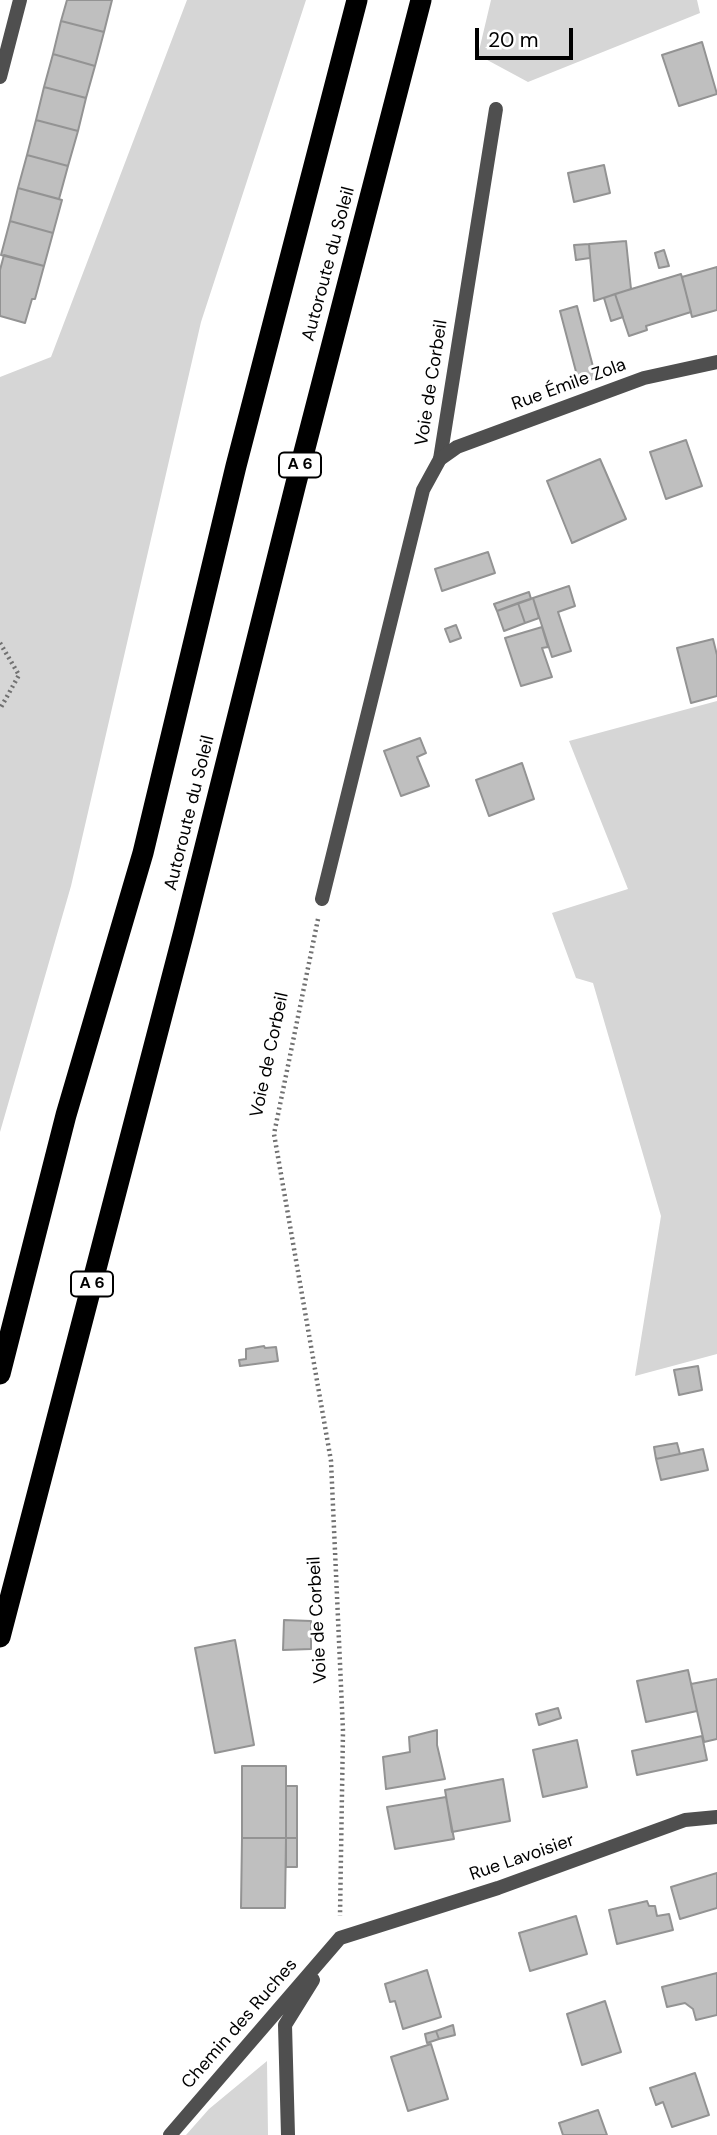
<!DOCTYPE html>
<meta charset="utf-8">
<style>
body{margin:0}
#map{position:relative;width:717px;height:2135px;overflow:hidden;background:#fff;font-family:"DM Sans",sans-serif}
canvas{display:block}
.scale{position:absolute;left:475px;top:28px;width:98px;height:32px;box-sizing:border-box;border:4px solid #000;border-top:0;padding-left:9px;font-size:21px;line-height:24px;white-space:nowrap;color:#000;-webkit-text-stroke:5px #fff;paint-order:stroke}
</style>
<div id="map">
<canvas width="717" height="2135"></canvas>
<div class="scale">20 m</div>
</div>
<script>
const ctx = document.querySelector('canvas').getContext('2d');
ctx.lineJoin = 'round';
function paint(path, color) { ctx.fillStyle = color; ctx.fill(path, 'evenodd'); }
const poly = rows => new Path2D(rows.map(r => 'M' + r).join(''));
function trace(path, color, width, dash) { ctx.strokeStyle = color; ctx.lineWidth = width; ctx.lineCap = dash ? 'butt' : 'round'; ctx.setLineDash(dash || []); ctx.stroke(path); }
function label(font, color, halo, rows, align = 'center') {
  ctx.font = font + ' "DM Sans",sans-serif'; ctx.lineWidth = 6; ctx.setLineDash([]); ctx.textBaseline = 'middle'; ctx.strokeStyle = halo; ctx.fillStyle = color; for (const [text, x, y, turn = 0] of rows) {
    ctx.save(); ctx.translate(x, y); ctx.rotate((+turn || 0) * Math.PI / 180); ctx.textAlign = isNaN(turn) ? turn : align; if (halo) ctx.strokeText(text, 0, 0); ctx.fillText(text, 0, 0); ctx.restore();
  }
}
paint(poly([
 [187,0,306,0,201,322,71,886,0,1132,0,377,51,357],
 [491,0,697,0,700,13,528,82,478,55],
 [717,701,717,1354,635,1376,661,1216,593,983,576,978,552,913,628,889,569,741],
 [267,2061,268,2135,186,2135,209,2109]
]), '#d6d6d6');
const building = poly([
 [67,0,112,0,104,32,61,21,67,0],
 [61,21,104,32,95,66,53,54,61,21],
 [702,42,717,94,679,106,662,55,702,42],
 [53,54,95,66,86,98,44,87,53,54],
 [44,87,86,98,78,131,36,120,44,87],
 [36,120,78,131,68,166,27,155,36,120],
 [27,155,68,166,59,199,18,188,27,155],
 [604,165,610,193,574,202,568,173,604,165],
 [18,188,62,200,53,233,10,221,18,188],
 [10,221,53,233,44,266,1,255,10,221],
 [626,241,631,289,594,301,589,244,626,241],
 [589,244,590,258,576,260,574,245,589,244],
 [664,250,669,266,659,268,655,253,664,250],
 [4,255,44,266,35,299,32,299,25,323,0,316,0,270,4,255],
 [717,267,717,310,692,317,682,277,717,267],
 [681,274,691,312,646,326,647,330,629,336,615,294,681,274],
 [615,294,623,317,611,321,604,298,615,294],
 [577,306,596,378,579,383,560,311,577,306],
 [686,440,702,486,666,499,650,452,686,440],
 [600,459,626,519,572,543,547,481,600,459],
 [488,552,495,573,442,591,435,569,488,552],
 [569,586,575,606,558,612,571,651,552,657,533,598,569,586],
 [529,592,531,599,497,611,494,604,529,592],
 [533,598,539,618,525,623,518,603,533,598],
 [518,603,525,623,504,631,497,611,518,603],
 [456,625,461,638,450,642,445,629,456,625],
 [542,627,548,647,542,648,552,677,521,686,505,638,542,627],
 [713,639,717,655,717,696,691,703,677,648,713,639],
 [420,738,426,753,417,757,429,786,401,796,384,751,420,738],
 [522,763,534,799,489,816,476,780,522,763],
 [264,1346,265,1348,276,1347,278,1361,240,1366,239,1360,246,1359,246,1349,264,1346],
 [698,1366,702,1390,679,1395,674,1370,698,1366],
 [677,1443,680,1454,656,1459,654,1447,677,1443],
 [703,1449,708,1470,661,1480,656,1459,703,1449],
 [284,1620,311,1621,311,1649,283,1650,284,1620],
 [235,1640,254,1745,215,1753,195,1648,235,1640],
 [688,1670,697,1711,646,1722,637,1681,688,1670],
 [717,1679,717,1739,704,1742,691,1684,717,1679],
 [558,1708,561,1718,539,1725,536,1714,558,1708],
 [437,1730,437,1745,445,1779,386,1789,383,1757,410,1752,409,1737,437,1730],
 [702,1736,707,1760,637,1775,632,1751,702,1736],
 [577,1740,587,1787,543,1797,533,1750,577,1740],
 [242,1766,286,1766,286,1838,242,1838,242,1766],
 [503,1779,510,1821,452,1832,445,1790,503,1779],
 [286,1786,297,1786,297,1838,286,1838,286,1786],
 [446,1797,454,1839,395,1849,387,1807,446,1797],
 [242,1838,286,1838,285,1908,241,1908,242,1838],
 [286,1838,297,1838,297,1867,286,1867,286,1838],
 [717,1873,717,1908,680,1919,671,1887,717,1873],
 [647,1901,649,1906,655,1906,657,1916,669,1914,673,1930,617,1944,609,1910,647,1901],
 [576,1916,587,1954,530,1971,519,1933,576,1916],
 [427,1970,441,2017,403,2029,395,2001,390,2002,385,1984,427,1970],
 [717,1973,717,2015,696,2020,693,2009,685,2003,667,2007,662,1987,717,1973],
 [605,2001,621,2052,582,2065,567,2014,605,2001],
 [453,2025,455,2035,439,2039,436,2031,453,2025],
 [436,2031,439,2039,427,2043,425,2034,436,2031],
 [431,2044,448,2099,408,2111,391,2057,431,2044],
 [695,2073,709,2115,672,2127,663,2102,656,2105,650,2088,695,2073],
 [598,2110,607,2135,563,2135,559,2123,598,2110]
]);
paint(building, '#bfbfbf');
trace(building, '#939393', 2);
trace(poly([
 [0,643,19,675,0,709],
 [318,919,274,1134,331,1461,343,1731,340,1916]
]), '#717171', 4.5, [2, 3.5]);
trace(poly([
 [440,459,496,109]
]), '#4f4f4f', 14);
trace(poly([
 [0,77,20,0],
 [322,899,423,490,440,459,457,447,644,378,717,362],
 [340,1938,498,1888,685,1820,717,1817],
 [170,2135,340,1938],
 [288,2135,285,2025,313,1980]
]), '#4f4f4f', 14);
trace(poly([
 [0,1374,66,1115,143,853,236,466,357,0],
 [0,1637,184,931,296,483,421,0]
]), '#000', 21);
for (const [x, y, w] of [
 [300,465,42],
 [92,1284,42]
]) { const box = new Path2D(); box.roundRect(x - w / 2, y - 12.5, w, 25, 5); ctx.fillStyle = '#fff'; ctx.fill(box); trace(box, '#000', 2); }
label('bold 16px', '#000', null, [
 ["A 6",300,465],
 ["A 6",92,1284]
]);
label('18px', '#000', '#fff', [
 ["Autoroute du Soleil",329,264,-75],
 ["Voie de Corbeil",432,383,-81],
 ["Rue Émile Zola",569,385,-20],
 ["Autoroute du Soleil",190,813,-76],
 ["Voie de Corbeil",270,1055,-78],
 ["Voie de Corbeil",318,1620,-93],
 ["Rue Lavoisier",522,1858,-19],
 ["Chemin des Ruches",240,2024,-49]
]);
</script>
